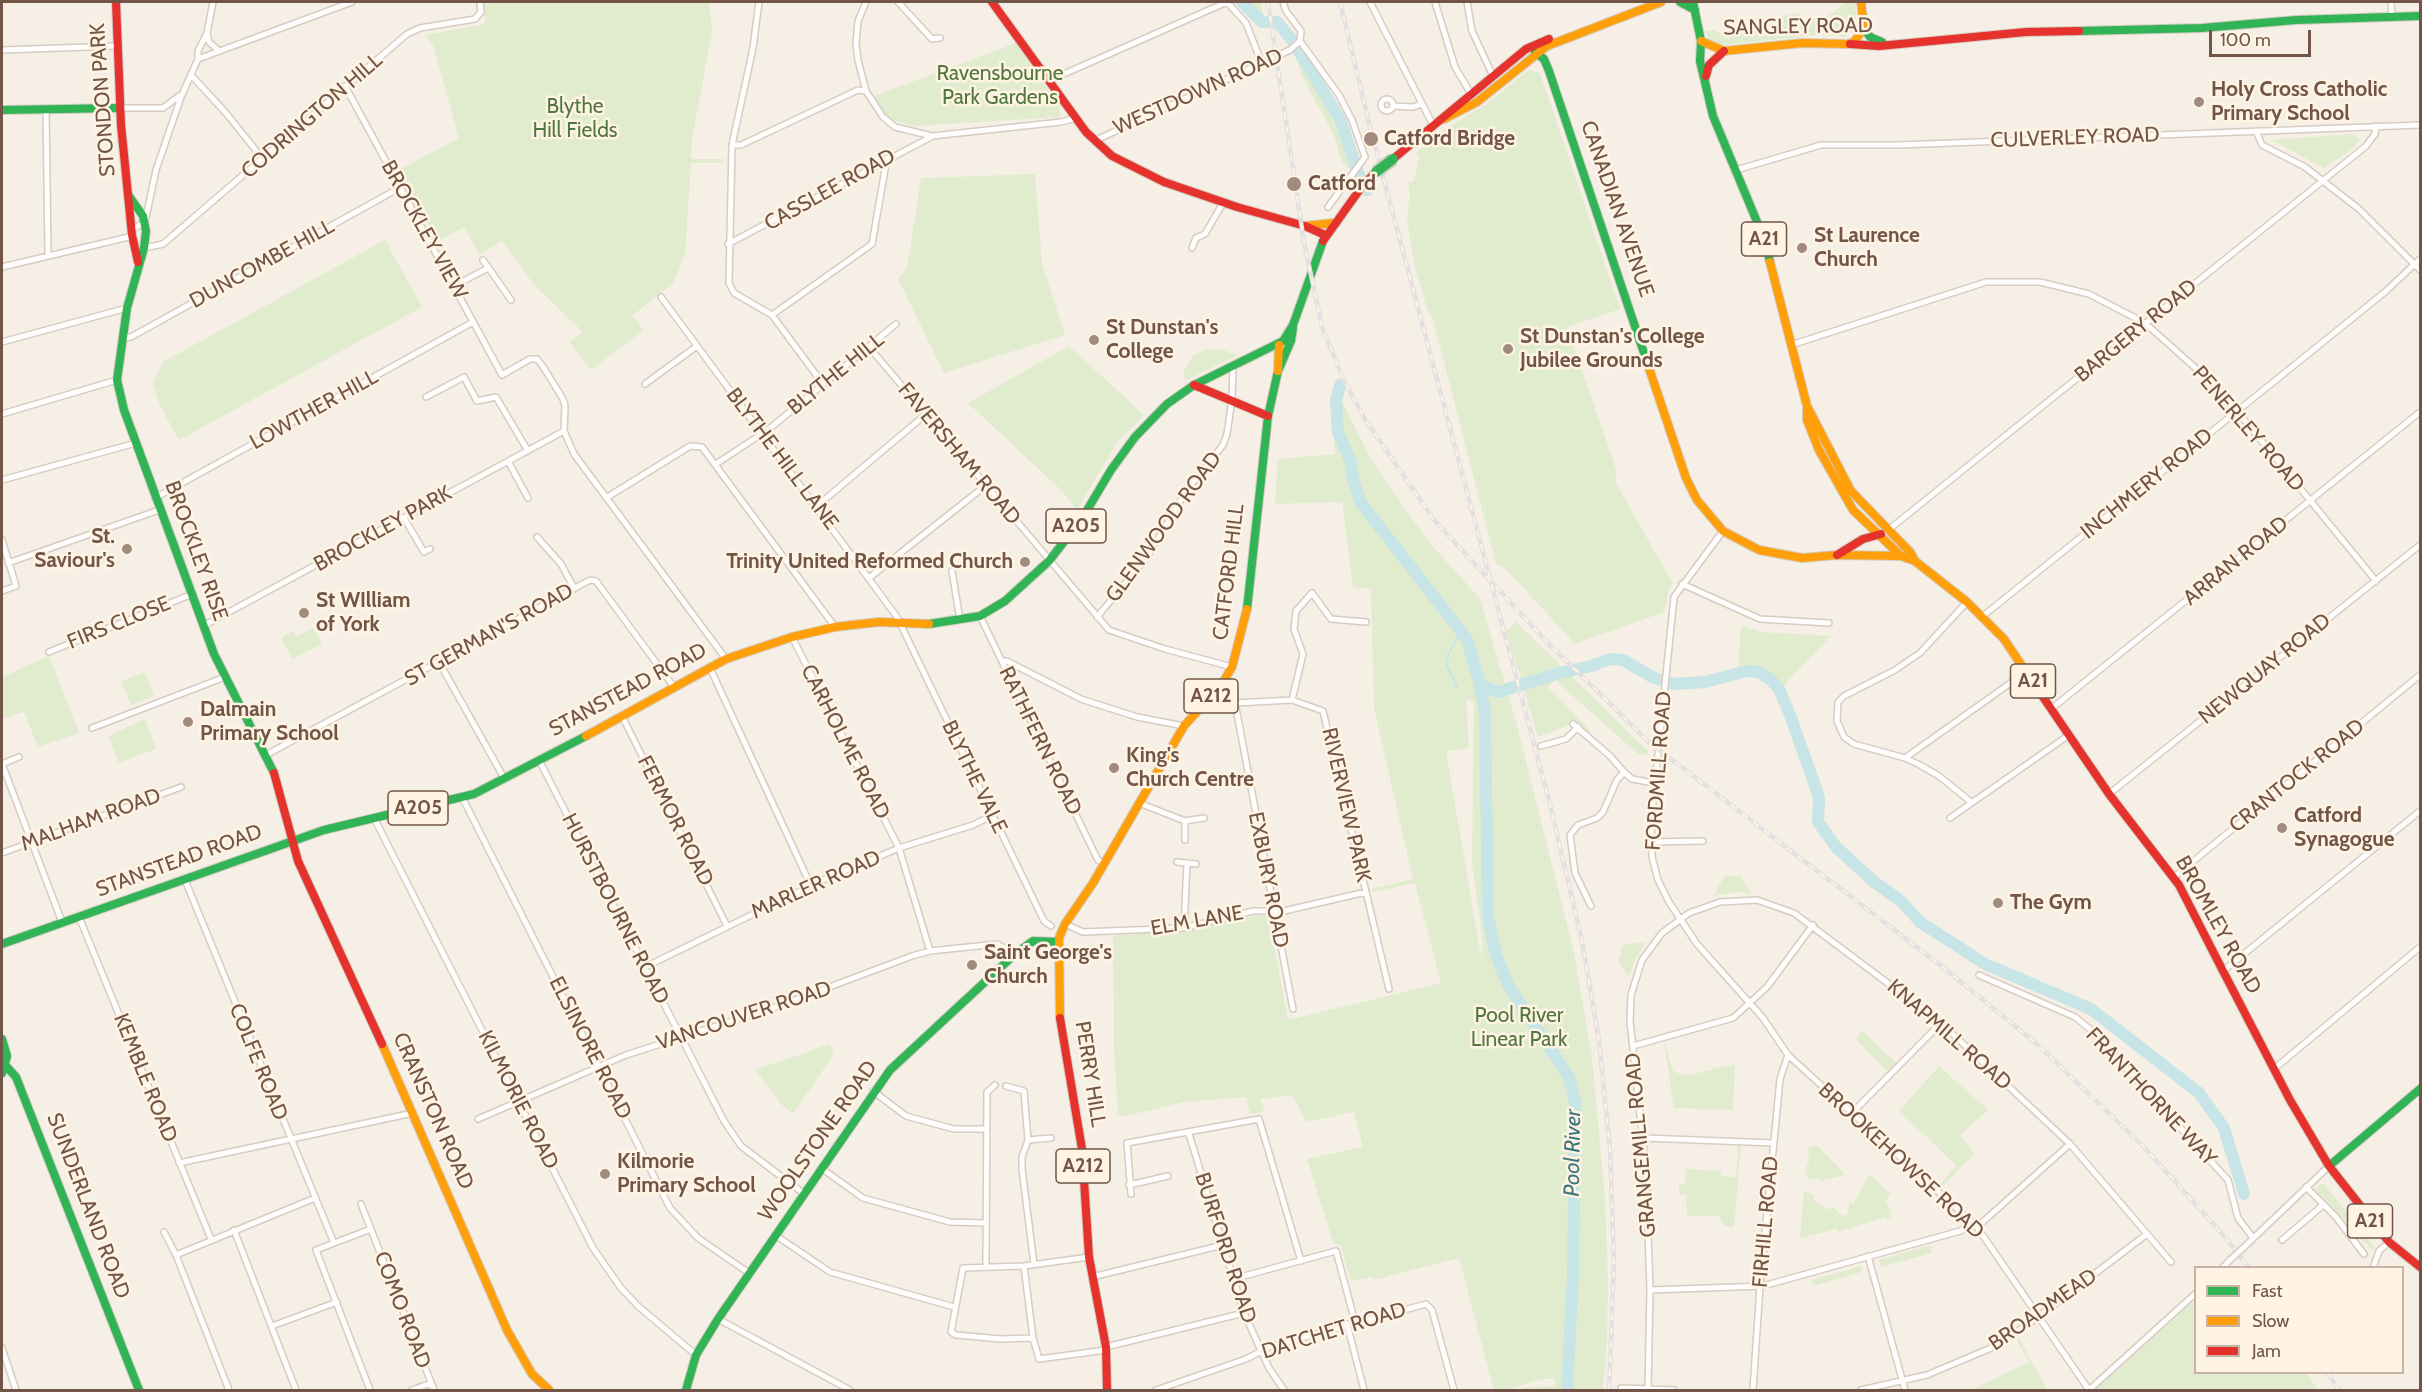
<!DOCTYPE html>
<style>
body{margin:0}
#map{position:relative;width:2422px;height:1392px;overflow:hidden;background:#f5efe5;font-family:Cabin,sans-serif}
canvas{display:block}
.frame{position:absolute;inset:0;border:3px solid #725546;pointer-events:none}
.legend{position:absolute;left:2194px;top:1266px;width:210px;height:108px;box-sizing:border-box;background:#fff4e4;border:2px solid #c7b4a5;margin:0;padding:8px 10px;list-style:none;font-size:18px;color:#725546}
.legend li{display:flex;align-items:center;gap:12px;height:30px}
.legend b{width:30px;border:2px solid #c7b4a5}
.scale{position:absolute;left:2209px;top:30px;width:102px;height:27px;box-sizing:border-box;border:3px solid #725546;border-top:0;padding-left:8px;font-size:18px;line-height:21px;white-space:nowrap;color:#725546;-webkit-text-stroke:4px #fff4e4;paint-order:stroke}
</style>
<div id="map">
<canvas width="2422" height="1392"></canvas>
<div class="frame"></div>
<ul class="legend">
<li><b style="height:8px;background:#30b455"></b>Fast</li>
<li><b style="height:8px;background:#ff9f0a"></b>Slow</li>
<li><b style="height:8px;background:#e5322d"></b>Jam</li>
</ul>
<div class="scale">100 m</div>
</div>
<script>
const ctx = document.querySelector('canvas').getContext('2d');
ctx.lineJoin = 'round';
function paint(path, color) { ctx.fillStyle = color; ctx.fill(path, 'evenodd'); }
const poly = rows => new Path2D(rows.map(r => 'M' + r).join(''));
function trace(path, color, width, dash) { ctx.strokeStyle = color; ctx.lineWidth = width; ctx.lineCap = dash ? 'butt' : 'round'; ctx.setLineDash(dash || []); ctx.stroke(path); }
function label(font, color, halo, rows, align = 'center') {
  ctx.font = font + ' Cabin,sans-serif'; ctx.lineWidth = 5; ctx.setLineDash([]); ctx.textBaseline = 'middle'; ctx.strokeStyle = halo; ctx.fillStyle = color; for (const [text, x, y, turn = 0] of rows) {
    ctx.save(); ctx.translate(x, y); ctx.rotate((+turn || 0) * Math.PI / 180); ctx.textAlign = isNaN(turn) ? turn : align; if (halo) ctx.strokeText(text, 0, 0); ctx.fillText(text, 0, 0); ctx.restore();
  }
}
paint(poly([
 [494,2,709,2,712,32,692,139,691,159,723,159,722,163,691,163,685,254,674,282,632,316,644,330,591,370,570,342,583,332,534,285,502,241,479,254,464,227,437,242,399,170,459,138,433,45,425,35,485,24,484,5],
 [1236,2,1261,2,1265,28,1260,27],
 [1847,2,1855,2,1857,23,1854,30,1844,37,1819,35,1717,46,1708,40,1706,31,1713,30,1729,38,1740,25,1799,13,1801,21,1827,17],
 [1016,43,1060,108,1060,117,912,126,893,120,885,114,874,96],
 [1296,58,1334,118,1353,165,1349,169,1343,164,1333,133,1304,80],
 [1529,70,1540,73,1620,309,1567,327,1616,469,1616,483,1673,584,1669,589,1664,612,1575,644,1505,568,1496,564,1433,319,1427,309,1414,264,1407,219,1410,193,1408,183,1414,181,1419,156,1416,153,1431,138,1489,102],
 [2353,134,2360,139,2353,149,2324,168,2271,140],
 [1035,174,1042,264,1065,335,944,373,898,279,907,269,921,178],
 [385,240,422,307,179,440,160,406,153,384,163,362],
 [1069,346,1144,415,1117,443,1077,510,1063,492,968,403],
 [1220,349,1238,355,1185,381,1184,370,1192,357,1204,350],
 [1334,385,1369,456,1407,512,1429,542,1480,599,1515,718,1574,953,1592,1057,1605,1199,1608,1281,1607,1338,1603,1390,1523,1390,1528,1387,1554,1386,1555,1379,1541,1379,1506,1390,1494,1390,1459,1258,1374,1280,1372,1277,1351,1281,1340,1244,1334,1245,1307,1159,1363,1147,1354,1112,1307,1122,1292,1095,1260,1099,1264,1111,1251,1114,1246,1097,1184,1102,1125,1116,1118,1114,1114,1048,1113,936,1181,931,1268,914,1288,1020,1441,983,1415,883,1372,892,1371,889,1413,879,1374,708,1371,589,1353,587,1342,502,1275,504,1278,459,1335,454,1331,418],
 [1466,699,1474,702,1472,864,1483,944,1481,957,1446,751,1469,748],
 [1516,622,1648,751,1648,755,1638,754,1555,680,1548,687,1591,731,1589,732,1574,723,1538,737,1506,630],
 [1741,625,1761,632,1831,636,1781,688,1770,675,1762,671,1738,671],
 [313,628,322,644,292,659,281,638,293,631,296,637],
 [49,656,79,733,38,747,24,712,3,718,2,677],
 [145,672,154,696,131,705,121,681],
 [145,719,156,749,118,763,109,736],
 [1725,875,1740,876,1752,894,1736,892,1713,896],
 [1646,942,1635,959,1629,977,1618,961,1623,945],
 [1861,1030,1896,1063,1887,1071,1856,1039],
 [1664,1042,1673,1071,1685,1076,1735,1064,1733,1110,1674,1108],
 [830,1044,834,1054,793,1114,781,1104,755,1070],
 [1939,1066,1988,1110,1960,1135,1972,1149,1973,1155,1942,1187,1940,1185,1956,1165,1899,1111],
 [1816,1145,1843,1172,1844,1175,1821,1181,1820,1178,1812,1180,1805,1176,1807,1164,1809,1164,1808,1148],
 [1738,1146,1741,1146,1734,1227,1725,1226,1718,1216,1687,1216,1686,1195,1679,1195,1679,1185,1685,1184,1685,1169,1721,1171,1721,1176,1736,1177],
 [1870,1174,1891,1194,1885,1202,1889,1206,1892,1218,1886,1220,1885,1217,1838,1232,1837,1229,1800,1238,1804,1190,1815,1196,1813,1200,1830,1210,1832,1206,1842,1216,1847,1215,1850,1202,1853,1204],
 [2321,1184,2324,1184,2374,1246,2372,1250,2322,1196,2319,1200,2312,1191],
 [1930,1245,1932,1253,1881,1267,1879,1260],
 [1861,1266,1862,1272,1813,1286,1811,1280],
 [2195,1300,2196,1372,2306,1373,2318,1390,2095,1390],
 [2019,1338,2047,1390,1972,1390,2029,1362,2017,1340]
]), '#e1eccf');
trace(poly([
 [1450,651,1461,631],
 [1448,653,1447,666,1457,688]
]), '#c7e4e6', 2);
trace(poly([
 [1242,2,1262,22,1277,22,1292,40,1340,119,1359,175,1367,190],
 [1340,385,1336,401,1338,432,1351,462,1353,480,1361,503,1467,639,1480,685,1498,692,1560,673,1592,666,1609,659,1623,660,1654,678,1674,684,1705,682,1747,671,1758,672,1770,679,1779,689,1790,715,1819,797,1818,822,1836,847,1873,881,1901,901,1920,922,1985,964,2091,1009,2199,1093,2224,1128,2244,1194],
 [1480,685,1485,711,1488,917,1496,955,1508,985,1569,1077,1575,1102,1573,1275,1567,1390]
]), '#c7e4e6', 12);
const street = poly([
 [759,2,753,48,732,145,729,283,734,293,772,315,823,384],
 [866,2,858,21,856,44,858,60,866,91,883,117,895,127,932,136,1061,122,1076,118],
 [898,2,932,39,940,38],
 [1227,2,1246,23,1262,64],
 [1370,2,1433,125],
 [1435,2,1455,67,1471,94],
 [1467,2,1472,31,1493,76],
 [2391,2,2392,17],
 [207,33,209,42,218,50],
 [1300,41,1339,95,1352,120,1365,157,1328,207],
 [2,50,117,46],
 [198,59,352,2],
 [191,75,226,113,262,158],
 [1048,81,1227,2],
 [345,86,502,375,530,359,537,359,542,365,563,399,565,406,564,431,574,454,726,659],
 '1381 105a6 6 0 1 1 12 0a6 6 0 1 1-12 0Z',
 [1394,106,1413,107,1421,104],
 [120,108,163,108,179,96],
 [46,109,48,255],
 [2256,131,2262,145,2305,167,2359,209,2420,270],
 [1094,141,1290,50,1300,41,1301,31,1286,11,1283,2],
 [732,145,741,145,858,90,866,91],
 [1736,170,1821,145,1899,145,2420,125],
 [131,226,135,228,145,222,156,170,181,97,198,59,198,51,207,33,213,2],
 [728,244,931,137],
 [144,248,163,244,407,34,420,28,475,19,481,12,480,2],
 [1192,248,1196,238,1205,234,1223,203],
 [483,260,511,300],
 [2,267,133,236],
 [454,286,488,268],
 [661,297,897,617,1044,921,1051,926],
 [772,315,872,244,887,158],
 [123,338,131,337,401,187],
 [2,342,127,308],
 [1791,345,1986,282,2040,282,2089,294,2145,323,2219,389,2376,581],
 [869,347,1109,630,1165,649,1232,667],
 [645,384,697,346],
 [426,397,464,377,477,401,496,397,528,451],
 [2,414,117,380],
 [508,461,528,498],
 [716,464,769,429,896,324],
 [2,480,136,443],
 [155,498,473,322],
 [606,498,690,446,702,447,835,627],
 [817,506,925,415],
 [404,518,424,552,430,549],
 [1723,531,1674,597,1651,823,1652,857,1658,880,1669,902,1697,944,1763,1018,1788,1055,1977,1227,2089,1390],
 [1887,531,2366,146,2375,134,2376,126],
 [537,537,561,564,574,588],
 [2,540,16,586,2,591],
 [8,563,159,510],
 [952,571,960,620],
 [869,578,985,486],
 [1682,584,1760,619,1829,623],
 [1967,602,1920,653,1895,670,1844,696,1838,702,1837,721,1844,737,1854,744,1905,758,1920,765,1939,776,1971,802],
 [980,616,1093,850,1098,860,1104,863],
 [1983,616,2385,292,2420,259],
 [1097,617,1147,557,1187,490,1223,445,1227,434,1232,399,1233,367],
 [203,626,564,431],
 [792,637,899,848,930,951],
 [49,652,190,595],
 [439,662,504,778],
 [1002,662,1007,661,1081,699,1137,717,1184,726],
 [710,668,811,886],
 [1222,684,1230,692,1235,703,1293,1009],
 [1292,700,1303,654,1294,629,1296,611,1312,593,1331,619,1366,622],
 [1235,703,1292,700,1323,711,1389,989],
 [2051,709,2420,412],
 [622,716,727,926],
 [1573,724,1610,756,1624,772,1617,780,1603,812,1597,818,1578,825,1570,835,1575,873,1591,906],
 [92,728,225,677],
 [1541,746,1566,739,1578,727],
 [266,755,590,580,596,581,674,687],
 [1905,758,2026,672],
 [539,760,724,1121,741,1146,803,1193],
 [2,764,62,922],
 [2,764,19,757],
 [1624,772,1632,779,1654,783],
 [2109,794,2420,545],
 [462,797,670,1208,698,1238,749,1273],
 [1139,803,1185,821,1185,840],
 [374,818,593,1248,621,1288,638,1306,696,1355],
 [1950,818,2069,735],
 [1185,821,1204,818],
 [1651,842,1703,841],
 [2,853,181,787],
 [1177,862,1187,863],
 [2174,877,2420,675],
 [185,880,334,1243],
 [79,917,211,1239],
 [1065,924,1083,932,1184,928,1253,911,1284,911,1366,892],
 [1184,928,1187,863,1196,864],
 [645,967,825,879,899,848,973,825,993,815],
 [2223,971,2420,811],
 [1979,975,2075,1017,2091,1030,2228,1180,2238,1218,2253,1238],
 [1633,1046,1733,1018,1767,987,1813,925],
 [2274,1069,2420,947],
 [1006,1086,1024,1091,1028,1140,1022,1157,1022,1169,1034,1264],
 [873,1091,906,1116,954,1129,987,1129],
 [1852,1113,1941,1023],
 [478,1119,626,1055,776,1007,912,956,930,951,997,944,1015,954],
 [1189,1134,1244,1313,1269,1368,1284,1390],
 [1644,1138,1774,1143],
 [1028,1140,1051,1138],
 [179,1163,413,1113],
 [821,1168,863,1198,950,1222,986,1223],
 [1129,1185,1168,1176],
 [2306,1187,2336,1217,2364,1254],
 [1131,1194,1127,1143,1259,1119,1301,1261],
 [361,1204,434,1390],
 [1977,1227,2070,1144],
 [234,1230,296,1390],
 [164,1232,176,1255,229,1390],
 [775,1235,830,1272,954,1307],
 [2282,1240,2322,1206],
 [2241,1250,2329,1166],
 [176,1255,315,1198],
 [1868,1256,1905,1390],
 [986,1266,987,1092,995,1085],
 [1024,1266,1033,1338,1039,1359,1106,1350],
 [2222,1268,2231,1259],
 [2373,1268,2379,1251,2389,1242],
 [1092,1277,1223,1245],
 [1233,1279,1336,1251,1355,1322],
 [1650,1290,1763,1286,1960,1231,1973,1224],
 [718,1319,850,1390],
 [1347,1324,1364,1390],
 [272,1326,337,1302],
 [1033,1338,1001,1339,956,1335,951,1332,963,1268,1024,1266,1089,1257],
 [1106,1347,1244,1313],
 [2,1348,16,1390],
 [1621,1388,1674,1390],
 [1648,1389,1650,1290,1646,1171,1630,1021,1631,995,1642,960,1662,933,1689,913,1720,902,1757,900,1794,913,1941,1023,2070,1144,2171,1262],
 [370,1390,316,1250,371,1229],
 [412,1390,431,1383],
 [1156,1390,1246,1359,1269,1347,1426,1304,1432,1310,1454,1390],
 [1753,1390,1760,1286,1780,1079,1788,1055],
 [1861,1390,1927,1375,1991,1348,2027,1325,2147,1234],
 [2089,1390,2196,1293]
]);
const fast = poly([
 [1680,2,1695,10],
 [1693,2,1701,41,1700,61,1713,116,1765,241,1770,262],
 [1864,28,1870,37,1882,42],
 [2079,31,2202,28,2296,20,2420,16],
 [1535,52,1544,59,1549,71,1650,371],
 [2,110,120,108],
 [129,196,143,216,146,231,144,248,127,308,117,380,124,410,214,654,274,773],
 [1247,609,1268,416,1278,371,1291,341,1293,328],
 [929,624,980,616,1005,601,1049,561,1083,517,1111,470,1135,437,1167,404,1194,385,1283,341,1293,325,1323,241],
 [2,944,324,830,474,794,586,736],
 [2,1039,7,1056,2,1073],
 [6,1066,16,1077,139,1390],
 [2329,1166,2420,1089],
 [686,1390,696,1355,718,1319,890,1070,1015,954,1033,941,1059,942]
]);
const slow = poly([
 [1701,41,1724,51,1802,43,1847,44,1854,42,1864,28,1861,2],
 [1444,119,1477,102,1547,46,1661,2],
 [1305,226,1333,223],
 [1770,262,1807,406,1851,491,1910,552,1915,561],
 [1278,371,1279,345],
 [1650,371,1686,478,1697,500,1723,531,1759,550,1802,558,1837,555,1901,556],
 [1807,406,1807,420,1819,450,1853,510,1901,556,1915,561,1967,602,2004,639,2028,675],
 [586,736,726,659,792,637,835,627,879,622,929,624],
 [1060,1018,1059,938,1065,924,1093,883,1184,726,1222,684,1232,667,1247,609],
 [382,1044,507,1330,532,1374,549,1390]
]);
const jam = poly([
 [116,2,121,125,132,235,138,262],
 [992,2,1086,132,1112,156,1164,182,1237,207,1305,226,1325,235],
 [1850,44,1879,46,2026,32,2079,31],
 [1706,76,1709,65,1724,51],
 [1393,159,1526,49,1549,39],
 [1323,241,1363,185,1376,172],
 [1194,385,1268,416],
 [1837,555,1863,539,1881,534],
 [2028,675,2109,794,2179,885,2223,971],
 [274,773,298,861,382,1044],
 [2223,971,2290,1100,2329,1166,2389,1242,2420,1267],
 [1060,1018,1082,1149,1089,1257,1106,1347,1107,1390]
]);
trace(street, '#d6ccc3', 8);
trace(fast, '#d5cbc2', 10);
trace(slow, '#d5cbc2', 10);
trace(jam, '#d5cbc2', 10);
trace(street, '#fefdfb', 5);
trace(fast, '#30b455', 8);
trace(slow, '#ff9f0a', 8);
trace(jam, '#e5322d', 8);
const rail = poly([
 [1268,2,1304,242,1322,327,1344,381,1366,421,1434,520,1549,644,1650,743,1944,968,2037,1044,2144,1147,2225,1237,2249,1268],
 [1340,2,1371,131,1550,804,1582,941,1599,1040,1610,1149,1614,1263,1609,1390],
 [2327,1372,2339,1390]
]);
trace(rail, '#e3e0e2', 4.5);
trace(rail, '#fff4e4', 2, [7]);
const streetBridge = poly([
 [2231,1259,2241,1250]
]);
const fastBridge = poly([
 [1376,172,1393,159]
]);
trace(streetBridge, '#d6ccc3', 8, []);
trace(fastBridge, '#d4cac3', 14, []);
trace(streetBridge, '#fefdfb', 5);
trace(fastBridge, '#30b455', 10);
for (const [x, y, r, color] of [
 [2199,102,6,"#a08b7e"],
 [1371,139,8,"#a08b7e"],
 [1294,184,8,"#a08b7e"],
 [1802,248,6,"#a08b7e"],
 [1094,340,6,"#a08b7e"],
 [1508,349,6,"#a08b7e"],
 [127,549,6,"#a08b7e"],
 [1025,562,6,"#a08b7e"],
 [304,613,6,"#a08b7e"],
 [188,722,6,"#a08b7e"],
 [1114,768,6,"#a08b7e"],
 [2282,828,6,"#a08b7e"],
 [1998,903,6,"#a08b7e"],
 [972,965,6,"#a08b7e"],
 [605,1174,6,"#a08b7e"]
]) { const dot = new Path2D(); dot.arc(x, y, r, 0, 2 * Math.PI); ctx.fillStyle = color; ctx.fill(dot); trace(dot, '#fff4e4', 2); }
for (const [x, y, w] of [
 [1764,239,45],
 [1076,526,60],
 [2033,681,45],
 [1211,696,54],
 [418,808,60],
 [1083,1166,54],
 [2370,1221,45]
]) { const box = new Path2D(); box.roundRect(x - w / 2, y - 17, w, 34, 4.5); ctx.fillStyle = '#fff4e4'; ctx.fill(box); trace(box, '#725546', 1.5); }
label('bold 20px', '#725546', null, [
 ["A21",1764,239],
 ["A205",1076,526],
 ["A21",2033,681],
 ["A212",1211,696],
 ["A205",418,808],
 ["A212",1083,1166],
 ["A21",2370,1221]
]);
label('21px', '#725546', '#fff4e4', [
 ["SANGLEY ROAD",1798,27,-1],
 ["WESTDOWN ROAD",1198,92,-24],
 ["STONDON PARK",103,100,-94],
 ["CODRINGTON HILL",312,116,-41],
 ["CULVERLEY ROAD",2075,138,-2],
 ["CASSLEE ROAD",830,190,-29],
 ["CANADIAN AVENUE",1617,209,71],
 ["BROCKLEY VIEW",424,230,61],
 ["DUNCOMBE HILL",262,264,-29],
 ["BARGERY ROAD",2136,331,-39],
 ["BLYTHE HILL",836,374,-39],
 ["LOWTHER HILL",314,410,-29],
 ["PENERLEY ROAD",2248,429,49],
 ["FAVERSHAM ROAD",959,454,50],
 ["BLYTHE HILL LANE",782,459,53],
 ["INCHMERY ROAD",2147,484,-39],
 ["GLENWOOD ROAD",1164,527,-54],
 ["BROCKLEY PARK",383,529,-29],
 ["BROCKLEY RISE",196,551,70],
 ["ARRAN ROAD",2236,561,-39],
 ["CATFORD HILL",1229,572,-83],
 ["FIRS CLOSE",119,623,-22],
 ["ST GERMAN'S ROAD",489,635,-29],
 ["NEWQUAY ROAD",2265,669,-39],
 ["STANSTEAD ROAD",628,690,-28],
 ["RATHFERN ROAD",1040,741,64],
 ["CARHOLME ROAD",845,742,63],
 ["FORDMILL ROAD",1659,771,-86],
 ["CRANTOCK ROAD",2297,776,-39],
 ["BLYTHE VALE",974,777,64],
 ["RIVERVIEW PARK",1346,805,77],
 ["MALHAM ROAD",91,820,-20],
 ["FERMOR ROAD",675,821,63],
 ["STANSTEAD ROAD",179,861,-20],
 ["EXBURY ROAD",1268,880,79],
 ["MARLER ROAD",816,885,-24],
 ["HURSTBOURNE ROAD",615,909,63],
 ["ELM LANE",1197,921,-10],
 ["BROMLEY ROAD",2218,925,61],
 ["VANCOUVER ROAD",744,1016,-18],
 ["KNAPMILL ROAD",1949,1035,41],
 ["ELSINORE ROAD",590,1048,63],
 ["COLFE ROAD",258,1062,68],
 ["PERRY HILL",1090,1074,81],
 ["KEMBLE ROAD",145,1078,68],
 ["FRANTHORNE WAY",2151,1097,47],
 ["KILMORIE ROAD",518,1100,63],
 ["CRANSTON ROAD",433,1111,66],
 ["WOOLSTONE ROAD",818,1141,-55],
 ["GRANGEMILL ROAD",1641,1145,-95],
 ["BROOKEHOWSE ROAD",1901,1161,43],
 ["SUNDERLAND ROAD",88,1206,69],
 ["FIRHILL ROAD",1766,1222,-85],
 ["BURFORD ROAD",1225,1248,72],
 ["COMO ROAD",402,1310,69],
 ["BROADMEAD",2043,1310,-35],
 ["DATCHET ROAD",1334,1331,-17]
]);
label('21px', '#50783e', '#fff4e4', [
 ["Ravensbourne",1000,74],
 ["Park Gardens",1000,98],
 ["Blythe",575,107],
 ["Hill Fields",575,131],
 ["Pool River",1519,1016],
 ["Linear Park",1519,1040]
]);
label('bold 21px', '#725546', '#fff4e4', [
 ["Holy Cross Catholic",2211,90],
 ["Primary School",2211,114],
 ["Catford Bridge",1384,139],
 ["Catford",1308,184],
 ["St Laurence",1814,236],
 ["Church",1814,260],
 ["St Dunstan's",1106,328],
 ["College",1106,352],
 ["St Dunstan's College",1520,337],
 ["Jubilee Grounds",1520,361],
 ["St.",115,537,"right"],
 ["Saviour's",115,561,"right"],
 ["Trinity United Reformed Church",1013,562,"right"],
 ["St WIlliam",316,601],
 ["of York",316,625],
 ["Dalmain",200,710],
 ["Primary School",200,734],
 ["King's",1126,756],
 ["Church Centre",1126,780],
 ["Catford",2294,816],
 ["Synagogue",2294,840],
 ["The Gym",2010,903],
 ["Saint George's",984,953],
 ["Church",984,977],
 ["Kilmorie",617,1162],
 ["Primary School",617,1186]
], 'left');
label('italic 22px', '#3d767f', '#fff4e4', [
 ["Pool River",1573,1153,-89]
]);
</script>
